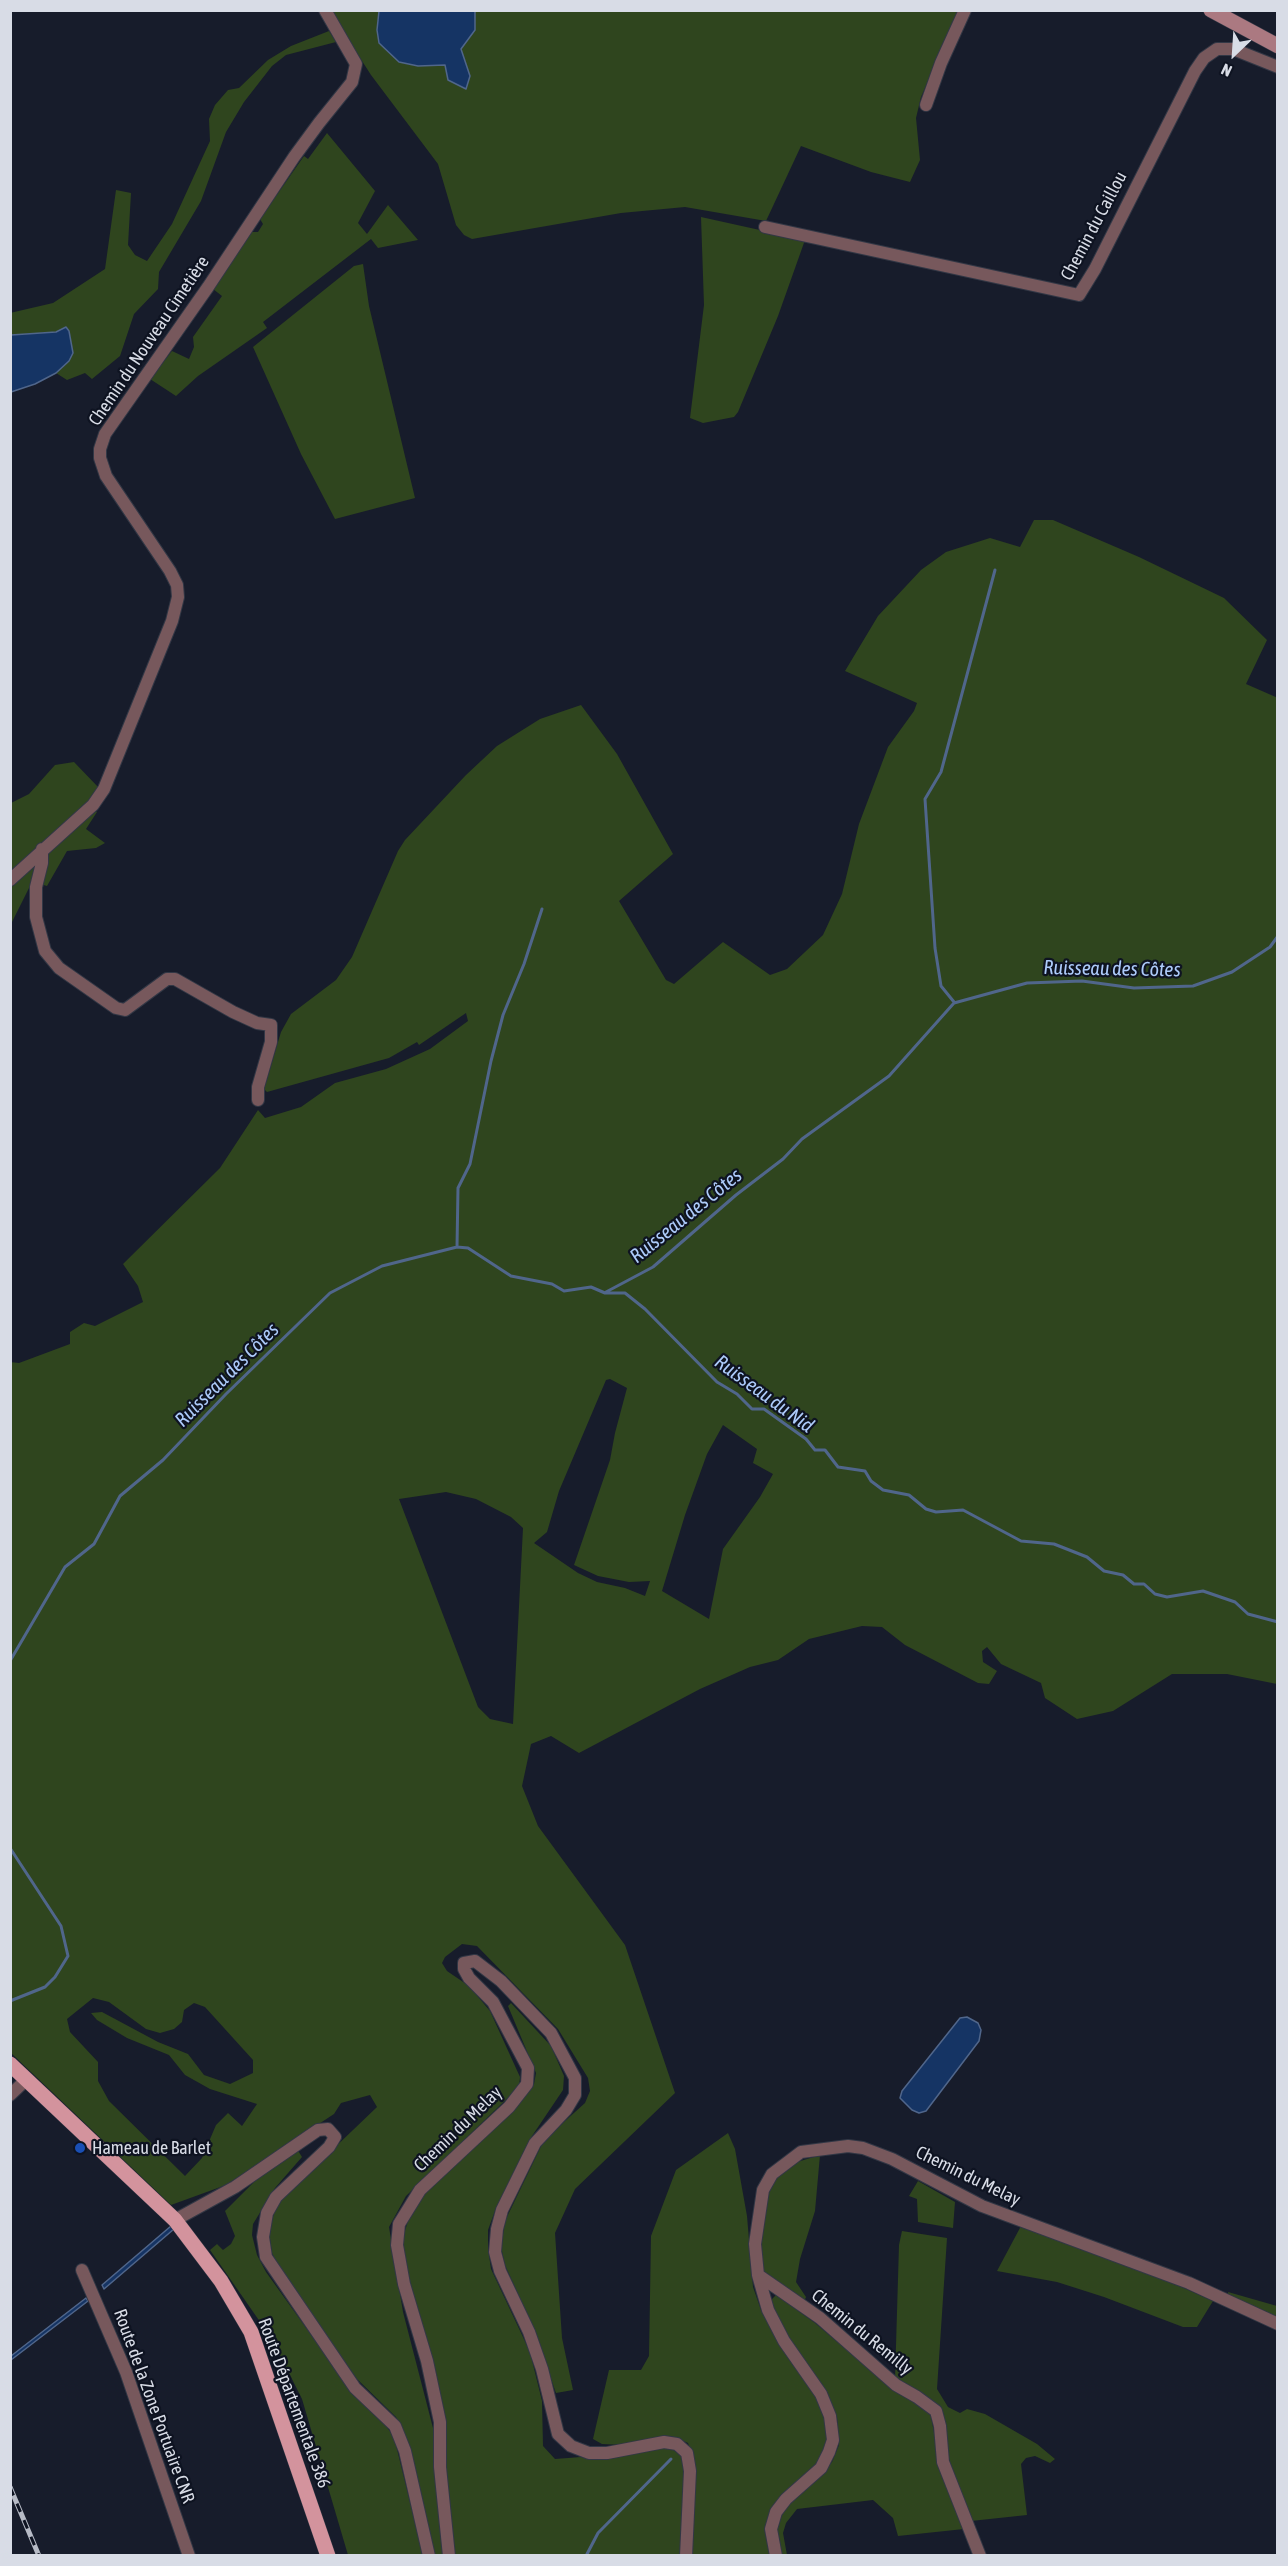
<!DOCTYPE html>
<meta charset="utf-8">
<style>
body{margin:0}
#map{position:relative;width:1288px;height:2566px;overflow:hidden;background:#171c2b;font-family:"Asap Condensed",sans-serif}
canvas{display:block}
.frame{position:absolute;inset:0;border:12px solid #d8dce6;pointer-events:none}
.north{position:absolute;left:1204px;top:24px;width:60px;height:60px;-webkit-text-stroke:4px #0e1321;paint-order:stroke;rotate:205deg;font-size:16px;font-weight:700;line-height:24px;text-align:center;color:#d8dce6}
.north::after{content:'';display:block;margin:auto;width:21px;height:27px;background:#d8dce6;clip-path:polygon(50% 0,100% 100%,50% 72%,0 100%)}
</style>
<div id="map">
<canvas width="1288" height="2566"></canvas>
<div class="frame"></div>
<div class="north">N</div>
</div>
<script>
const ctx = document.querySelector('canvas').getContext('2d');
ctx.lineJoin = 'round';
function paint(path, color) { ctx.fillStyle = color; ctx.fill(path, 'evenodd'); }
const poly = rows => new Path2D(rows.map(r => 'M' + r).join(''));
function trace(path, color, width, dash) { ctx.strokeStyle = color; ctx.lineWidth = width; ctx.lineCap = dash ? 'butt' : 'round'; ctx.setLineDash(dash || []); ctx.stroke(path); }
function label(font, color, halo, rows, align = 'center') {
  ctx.font = font + ' "Asap Condensed",sans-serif'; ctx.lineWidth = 4.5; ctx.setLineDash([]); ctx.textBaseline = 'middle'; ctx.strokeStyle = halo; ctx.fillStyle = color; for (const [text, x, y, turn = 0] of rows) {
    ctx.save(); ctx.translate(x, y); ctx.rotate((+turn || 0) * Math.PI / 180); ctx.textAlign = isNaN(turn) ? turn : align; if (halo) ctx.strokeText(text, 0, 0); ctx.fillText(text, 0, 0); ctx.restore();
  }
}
paint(poly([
 [330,11,379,11,377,30,379,43,399,62,418,66,446,65,470,76,461,49,475,30,475,11,959,11,921,97,916,118,920,160,910,182,871,172,801,146,766,221,685,207,621,213,472,239,464,235,456,225,438,164,371,75],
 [329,31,336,42,286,55,272,66,244,102,226,132,201,201,159,272,158,289,134,314,120,356,92,379,85,373,67,380,56,373,69,361,73,353,69,330,66,327,56,332,11,335,10,313,53,303,105,269,116,190,131,193,128,245,135,255,147,261,172,224,210,141,209,119,215,105,228,90,239,88,268,60,291,46],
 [327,133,375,191,358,223,367,234,388,205,418,240,378,248,371,239,263,322,267,328,198,376,176,396,150,379,172,351,189,359,194,347,193,337,222,296,213,289,252,232,258,232,263,224,260,219,304,156,308,159],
 [701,217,805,240,778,316,738,412,734,417,703,423,690,418,704,305],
 [363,264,369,306,415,498,335,519,301,454,253,347,354,266],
 [1034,520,1053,520,1139,557,1224,598,1267,640,1246,684,1278,698,1277,1684,1227,1674,1172,1674,1113,1711,1077,1719,1045,1698,1041,1683,1001,1664,987,1647,982,1651,983,1662,997,1671,989,1684,978,1683,905,1645,882,1627,862,1626,809,1639,778,1660,750,1667,700,1689,579,1753,551,1736,531,1744,522,1786,538,1826,625,1945,675,2093,575,2189,555,2233,562,2338,573,2390,556,2393,531,2323,505,2265,501,2247,505,2221,544,2140,585,2103,590,2091,588,2078,558,2029,477,1946,462,1944,445,1957,442,1963,447,1971,469,1986,490,2011,520,2077,519,2087,406,2196,389,2227,403,2312,433,2428,443,2555,434,2555,407,2440,396,2417,357,2379,281,2271,272,2253,269,2232,274,2213,282,2198,377,2107,370,2095,341,2103,334,2114,226,2185,171,2205,11,2053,10,1362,19,1363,70,1344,70,1332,84,1323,95,1326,143,1302,138,1286,123,1264,220,1168,258,1110,265,1118,301,1107,335,1083,386,1069,430,1049,468,1021,466,1013,419,1045,417,1042,389,1058,267,1092,264,1089,281,1032,291,1014,336,980,352,957,398,851,405,840,466,775,497,746,540,719,581,705,617,754,673,854,619,901,666,980,674,984,723,942,770,975,787,969,823,935,842,894,859,824,888,747,914,711,917,703,845,671,878,616,921,570,946,552,990,538,1020,547],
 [610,1379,627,1388,615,1433,610,1460,574,1565,598,1576,629,1582,650,1581,645,1596,625,1588,597,1582,578,1573,534,1543,547,1532,559,1491,606,1380],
 [723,1425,757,1449,753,1463,773,1474,760,1497,723,1549,709,1619,662,1591,685,1515,707,1454],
 [446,1492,476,1499,511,1517,523,1528,513,1724,490,1719,478,1707,399,1499],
 [93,1998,109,2002,146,2029,160,2033,174,2029,182,2022,184,2010,194,2003,205,2007,253,2060,253,2073,230,2084,204,2075,188,2054,158,2042,102,2012,91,2013,97,2020,127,2038,169,2055,185,2075,210,2089,257,2104,242,2126,228,2113,216,2125,202,2158,185,2176,109,2101,98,2081,98,2062,70,2032,67,2019],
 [74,762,99,788,90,801,11,873,11,803,29,794,55,765],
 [94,810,97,812,86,829,105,843,96,848,67,851,47,886,40,884,47,851],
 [37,860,32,882,11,924,11,887],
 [511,2003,551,2046,564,2076,563,2090,532,2136,496,2208,488,2230,488,2248,491,2269,530,2352,542,2401,543,2446,555,2459,581,2457,605,2460,663,2447,672,2448,685,2459,682,2555,454,2555,436,2379,402,2253,403,2237,409,2218,423,2195,534,2084,536,2073,508,2006],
 [728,2133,735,2149,747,2216,753,2287,761,2310,787,2355,822,2403,828,2436,822,2458,808,2476,780,2497,769,2514,766,2533,771,2555,692,2555,691,2452,688,2443,679,2439,623,2445,602,2444,593,2439,609,2370,641,2370,649,2356,651,2236,676,2170],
 [297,2149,302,2157,275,2188,253,2224,252,2235,257,2255,266,2272,352,2392,381,2419,394,2437,423,2555,348,2555,302,2399,272,2339,210,2250,217,2244,223,2250,231,2244,235,2236,225,2211,271,2165],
 [820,2155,815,2211,800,2259,796,2282,806,2297,804,2302,763,2272,759,2250,764,2204,770,2189,781,2172,794,2163],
 [918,2181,955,2202,953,2228,918,2222,917,2199,909,2196],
 [1021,2226,1130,2264,1213,2301,1197,2327,1183,2327,1104,2297,1057,2282,997,2271],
 [902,2231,947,2238,937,2389,948,2407,960,2413,967,2409,985,2414,1037,2444,1055,2459,1050,2463,1035,2456,1026,2458,1021,2464,1027,2515,971,2521,949,2468,940,2410,923,2394,895,2379,899,2245],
 [1228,2292,1277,2306,1277,2320,1229,2298],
 [776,2295,815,2323,873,2372,930,2411,940,2465,964,2529,898,2536,893,2518,873,2500,797,2509,786,2523,783,2533,787,2555,781,2555,776,2534,779,2516,788,2504,832,2462,839,2445,837,2417,827,2392,795,2349,769,2302]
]), '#2f451e');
const water = poly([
 [379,11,475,11,475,30,461,49,470,76,466,89,448,80,445,65,418,66,399,62,379,43,377,30,379,11],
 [66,327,69,331,73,353,69,361,56,373,35,384,11,392,11,335,56,332,66,327],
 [967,2017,978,2023,981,2030,979,2041,926,2111,919,2113,912,2110,900,2098,902,2091,960,2018,967,2017],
 [171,2226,174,2229,104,2289,102,2285,171,2226],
 [86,2298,88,2301,11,2360,11,2356,86,2298]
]);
paint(water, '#153464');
trace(water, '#50668b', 1.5);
trace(poly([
 [954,1002,941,986,935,948,925,799,941,772,995,570],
 [457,1247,458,1188,470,1164,491,1061,503,1015,524,964,542,909],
 [606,1292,653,1267,736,1195,783,1159,802,1139,889,1076,954,1003,1027,983,1082,981,1134,988,1193,986,1232,972,1270,947,1278,936],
 [10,1661,65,1567,94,1544,120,1496,163,1460,226,1394,330,1293,382,1266,457,1247,468,1248,511,1276,552,1284,564,1291,591,1287,605,1293,625,1293,645,1309,717,1382,737,1394,752,1409,764,1409,806,1439,815,1450,825,1450,838,1467,865,1471,871,1481,883,1490,909,1495,926,1509,936,1512,963,1510,1021,1541,1054,1544,1087,1557,1104,1571,1123,1575,1134,1584,1144,1584,1155,1594,1167,1597,1203,1591,1235,1602,1248,1614,1278,1622],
 [10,1848,61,1926,68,1956,55,1977,45,1987,10,2001],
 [586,2556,598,2533,671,2459]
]), '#50668b', 3);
const street = poly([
 [926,105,941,63,965,10],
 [765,227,1079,295,1095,269,1195,71,1204,58,1217,49,1233,49,1278,67],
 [42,849,42,863,36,887,36,917,45,951,59,968,116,1008,125,1010,167,979,175,979,233,1012,257,1023,271,1025,271,1042,258,1087,258,1100],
 [10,880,93,805,104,789,172,621,178,597,177,585,170,571,106,476,100,458,100,449,105,434,208,287,294,157,319,123,352,82,356,64,325,10],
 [10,2095,27,2079],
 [175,2220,235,2187,318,2130,328,2129,335,2137,329,2147,276,2197,267,2213,263,2237,266,2257,355,2388,395,2426,405,2451,429,2556],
 [82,2270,126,2372,189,2556],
 [758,2275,820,2318,896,2385,917,2397,936,2411,940,2426,943,2462,980,2556],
 [449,2556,440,2467,440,2422,427,2361,404,2284,397,2245,399,2224,420,2190,509,2107,527,2084,528,2068,493,2002,469,1978,464,1969,464,1963,475,1961,501,1981,551,2033,575,2078,575,2095,566,2110,535,2143,502,2210,497,2229,495,2252,500,2271,529,2332,542,2369,558,2434,571,2446,589,2453,607,2453,664,2442,677,2444,687,2453,690,2471,686,2556],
 [776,2556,771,2529,776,2512,786,2499,821,2468,829,2452,833,2440,830,2416,821,2394,784,2341,768,2310,758,2275,755,2244,763,2190,772,2174,801,2152,848,2146,863,2148,892,2159,982,2206,1189,2283,1278,2324]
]);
const secondary = poly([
 [1211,10,1278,46]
]);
const primary = poly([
 [10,2064,175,2220,221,2281,251,2332,328,2556]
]);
trace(street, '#323745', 14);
trace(secondary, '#323745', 16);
trace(primary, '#323745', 16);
trace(street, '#77585c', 12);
trace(secondary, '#ab7981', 15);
trace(primary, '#d3939d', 15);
const rail = poly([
 [10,2487,39,2556]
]);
trace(rail, '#b7bbc6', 5);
trace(rail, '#0e1321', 3, [9]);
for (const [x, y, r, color] of [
 [80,2148,6,"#1a4fb4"]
]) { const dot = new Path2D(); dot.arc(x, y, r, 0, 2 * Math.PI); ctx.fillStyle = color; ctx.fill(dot); trace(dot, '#0e1321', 2); }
label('18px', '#d8dce6', '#0e1321', [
 ["Chemin du Caillou",1094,226,-62],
 ["Chemin du Nouveau Cimetière",149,341,-56],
 ["Chemin du Melay",458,2129,-44],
 ["Chemin du Melay",968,2176,26],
 ["Chemin du Remilly",862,2332,39],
 ["Route Départementale 386",294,2403,70],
 ["Route de la Zone Portuaire CNR",154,2406,70]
]);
label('18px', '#d8dce6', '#0e1321', [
 ["Hameau de Barlet",92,2148]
], 'left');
label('italic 20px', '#adcbfa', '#0e1321', [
 ["Ruisseau des Côtes",1112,969,1],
 ["Ruisseau des Côtes",686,1216,-39],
 ["Ruisseau des Côtes",227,1375,-45],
 ["Ruisseau du Nid",764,1394,36]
]);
</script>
